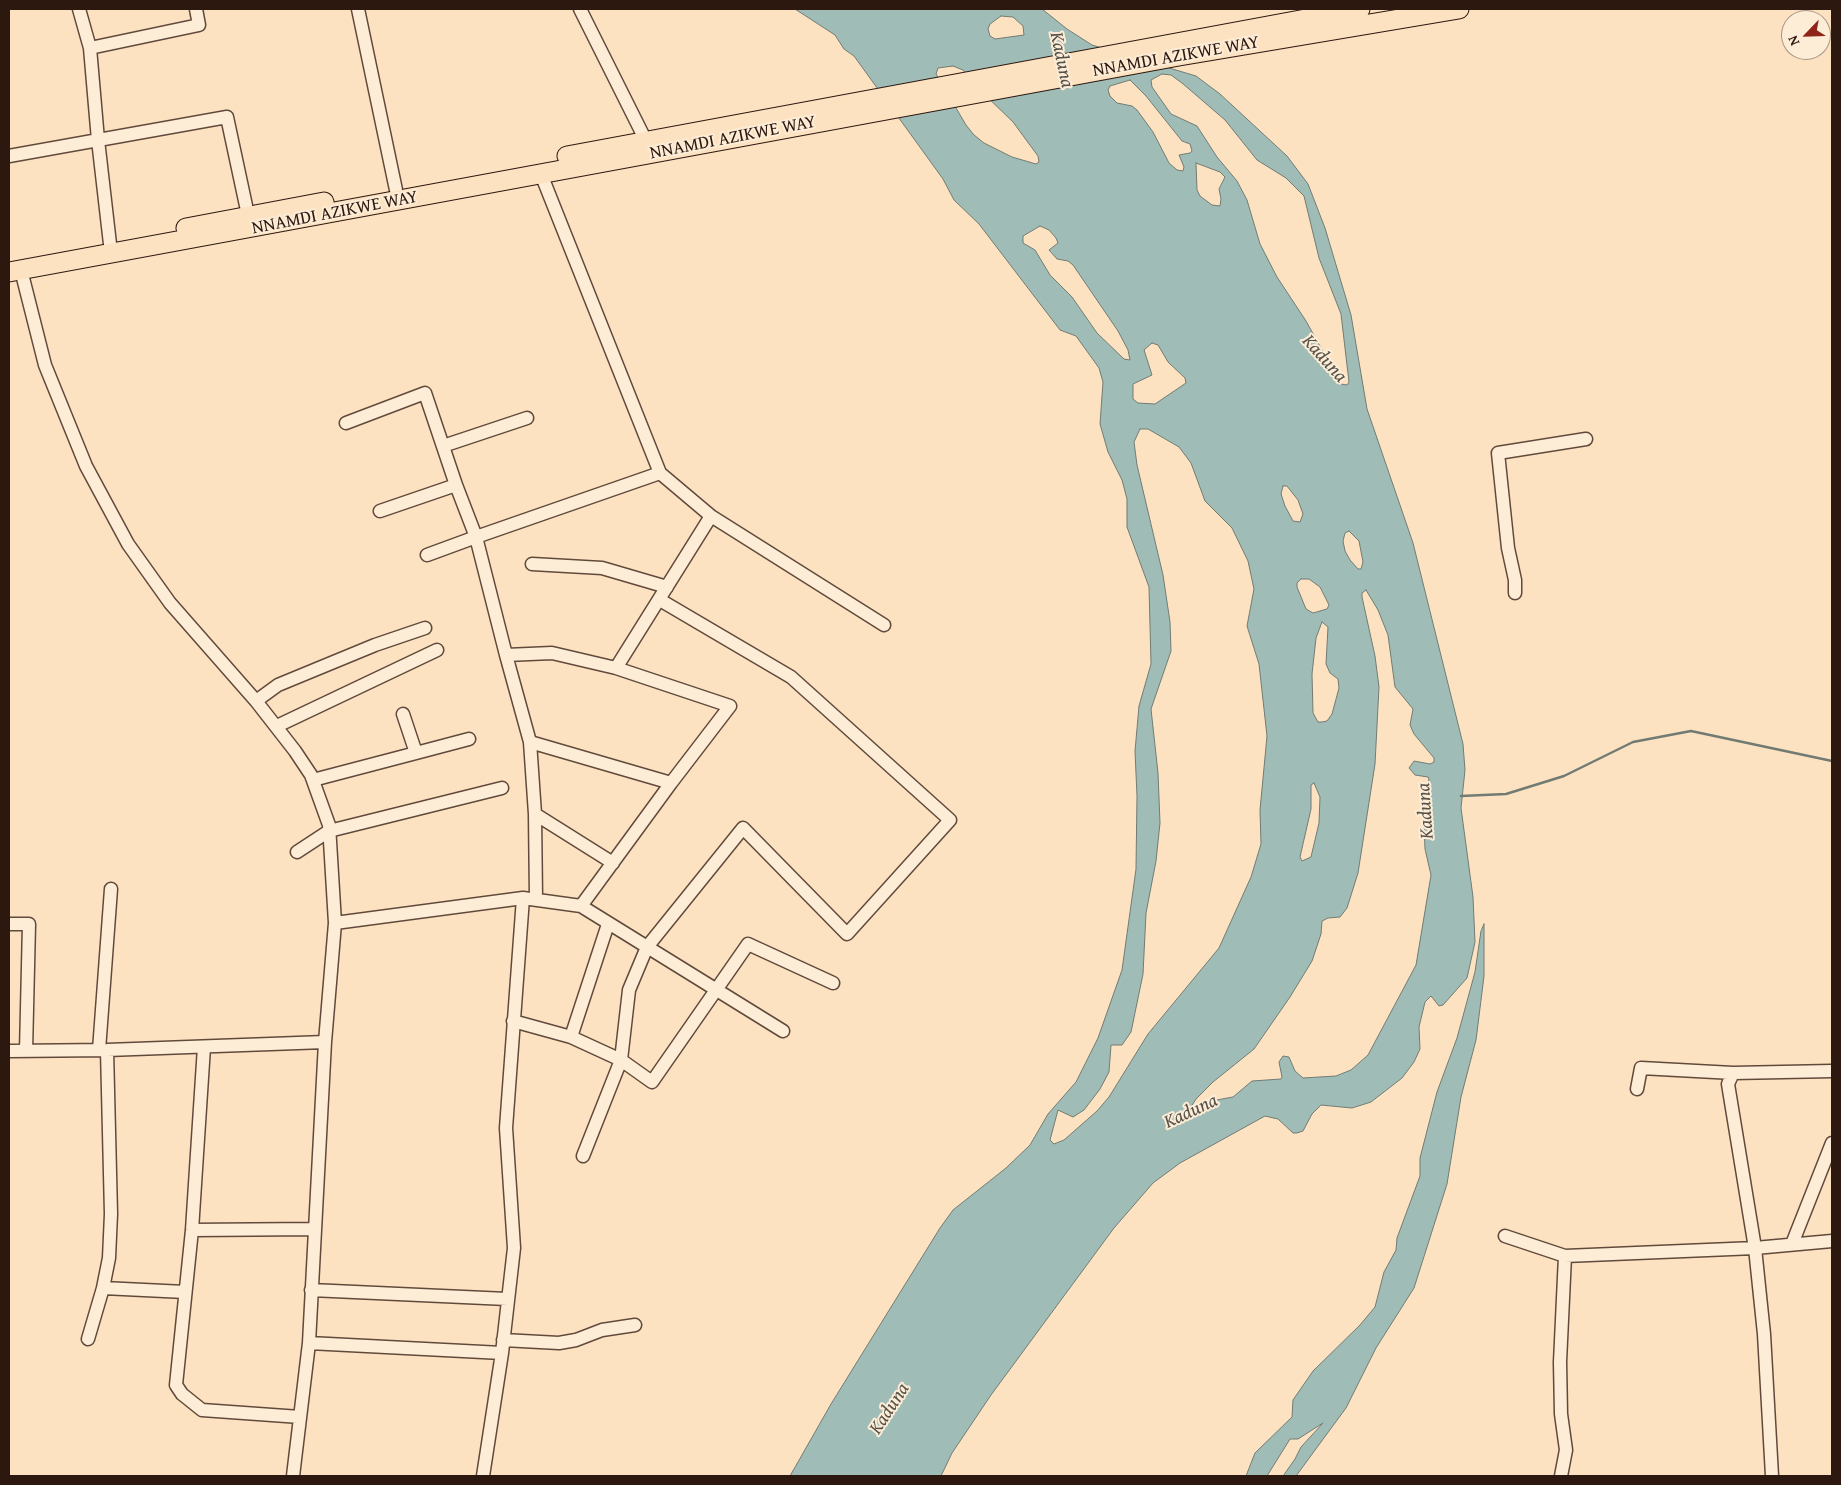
<!DOCTYPE html>
<style>
body{margin:0}
#map{position:relative;width:1841px;height:1485px;overflow:hidden;background:#fce2c0;font-family:"Gentium Book Plus",serif}
canvas{display:block}
.frame{position:absolute;inset:0;border:10px solid #2d1810;pointer-events:none}
.north{position:absolute;left:1781px;top:10px;width:50px;height:50px;box-sizing:border-box;background:#fdecd6;border:1px solid #aa9787;border-radius:50%;rotate:246deg;font-size:14px;font-weight:700;line-height:20px;text-align:center;color:#2d1810}
.north::after{content:'';display:block;margin:auto;width:18px;height:22px;background:#8f2418;clip-path:polygon(50% 0,100% 100%,50% 72%,0 100%)}
</style>
<div id="map">
<canvas width="1841" height="1485"></canvas>
<div class="frame"></div>
<div class="north">N</div>
</div>
<script>
const ctx = document.querySelector('canvas').getContext('2d');
ctx.lineJoin = 'round';
function paint(path, color) { ctx.fillStyle = color; ctx.fill(path, 'evenodd'); }
const poly = rows => new Path2D(rows.map(r => 'M' + r).join(''));
function trace(path, color, width, dash) { ctx.strokeStyle = color; ctx.lineWidth = width; ctx.lineCap = dash ? 'butt' : 'round'; ctx.setLineDash(dash || []); ctx.stroke(path); }
function label(font, color, halo, rows, align = 'center') {
  ctx.font = font + ' "Gentium Book Plus",serif'; ctx.lineWidth = 4; ctx.setLineDash([]); ctx.textBaseline = 'middle'; ctx.strokeStyle = halo; ctx.fillStyle = color; for (const [text, x, y, turn = 0] of rows) {
    ctx.save(); ctx.translate(x, y); ctx.rotate((+turn || 0) * Math.PI / 180); ctx.textAlign = isNaN(turn) ? turn : align; if (halo) ctx.strokeText(text, 0, 0); ctx.fillText(text, 0, 0); ctx.restore();
  }
}
const water = poly([
 [795,9,1042,9,1067,29,1092,45,1196,76,1220,94,1287,156,1308,184,1325,228,1351,315,1367,409,1413,543,1463,744,1465,770,1461,808,1473,897,1475,942,1467,978,1443,1005,1439,1006,1431,996,1425,1002,1419,1027,1420,1049,1414,1062,1402,1078,1371,1102,1352,1108,1321,1105,1312,1114,1303,1131,1297,1133,1293,1133,1278,1119,1265,1116,1180,1163,1153,1183,1114,1228,991,1395,952,1453,941,1476,790,1476,831,1404,940,1228,953,1210,1006,1168,1030,1145,1048,1114,1076,1082,1098,1038,1122,970,1136,869,1137,796,1135,751,1139,706,1151,664,1149,587,1127,527,1127,499,1122,480,1108,452,1100,424,1103,382,1099,368,1076,336,1060,330,979,224,954,200,943,179,854,56,844,49,835,35,795,9],
 [1001,16,1013,17,1023,26,1024,35,995,39,990,36,988,29,990,24,1001,16],
 [953,66,963,70,982,92,1013,122,1038,156,1039,162,1036,164,1012,157,984,143,974,135,966,125,936,74,938,68,953,66],
 [1162,74,1171,75,1182,83,1225,120,1257,160,1286,178,1304,196,1319,258,1341,314,1349,382,1347,385,1341,384,1306,321,1277,277,1260,244,1247,200,1237,181,1217,157,1197,126,1171,114,1152,87,1151,80,1162,74],
 [1130,80,1146,96,1182,141,1190,144,1192,151,1190,153,1179,155,1184,167,1183,171,1177,170,1169,163,1153,132,1137,110,1132,106,1117,103,1110,96,1108,90,1110,86,1130,80],
 [1196,163,1220,172,1225,177,1219,189,1221,199,1220,206,1212,205,1200,196,1197,190,1196,163],
 [1040,226,1049,230,1056,238,1058,243,1049,250,1057,259,1068,261,1073,265,1118,331,1128,350,1130,360,1124,359,1097,333,1072,297,1050,275,1035,250,1023,243,1023,236,1040,226],
 [1152,343,1158,345,1168,362,1185,378,1186,383,1155,404,1138,403,1133,399,1133,384,1152,375,1144,350,1152,343],
 [1140,429,1148,429,1179,447,1191,463,1205,501,1232,528,1248,561,1254,589,1247,626,1259,664,1267,736,1260,810,1261,844,1251,877,1219,948,1148,1034,1109,1097,1097,1111,1064,1140,1054,1144,1050,1140,1058,1110,1073,1117,1084,1110,1100,1089,1109,1072,1111,1045,1122,1045,1131,1032,1143,974,1146,913,1156,861,1160,823,1158,773,1151,709,1171,651,1170,622,1163,575,1137,465,1134,442,1140,429],
 [1283,486,1287,486,1298,500,1303,514,1300,522,1293,521,1285,506,1281,494,1283,486],
 [1349,531,1359,541,1363,562,1361,569,1358,569,1350,560,1345,551,1343,541,1345,533,1349,531],
 [1301,579,1309,579,1320,587,1329,605,1327,609,1313,613,1306,609,1297,587,1297,583,1301,579],
 [1366,590,1378,610,1388,635,1395,687,1413,709,1410,725,1414,734,1434,758,1434,762,1430,764,1414,761,1409,768,1415,775,1428,777,1429,779,1424,790,1423,797,1425,849,1431,875,1416,965,1368,1055,1351,1070,1336,1076,1303,1078,1295,1071,1289,1057,1283,1056,1279,1062,1282,1077,1281,1079,1252,1081,1233,1097,1206,1102,1189,1110,1196,1099,1213,1082,1254,1049,1290,997,1312,961,1321,934,1322,921,1328,918,1340,917,1347,908,1358,873,1375,764,1379,687,1375,656,1362,597,1362,593,1366,590],
 [1322,622,1328,627,1326,664,1330,673,1338,679,1339,688,1332,714,1327,721,1322,722,1318,722,1313,713,1312,674,1316,638,1322,622],
 [1314,783,1320,797,1319,823,1311,857,1302,861,1300,857,1311,809,1311,785,1314,783],
 [1484,924,1484,976,1476,1040,1461,1097,1447,1184,1414,1288,1376,1348,1346,1408,1296,1476,1283,1476,1295,1459,1301,1447,1323,1423,1298,1439,1290,1439,1267,1476,1246,1476,1255,1453,1292,1417,1293,1400,1313,1371,1360,1325,1375,1307,1384,1272,1396,1250,1397,1238,1420,1176,1420,1158,1437,1092,1457,1038,1475,972,1481,931,1484,924]
]);
paint(water, '#9fbdb6');
trace(water, '#717b74', 1);
trace(poly([
 [1461,796,1506,794,1564,776,1633,742,1691,731,1832,761]
]), '#717b74', 2.5);
const minor = poly([
 [79,9,90,48,98,140,110,244],
 [358,9,396,190],
 [580,9,646,141],
 [90,48,199,25,196,9],
 [9,156,227,117,248,215],
 [541,174,660,473,711,516],
 [21,270,45,365,86,466,128,544,170,603,256,701,295,751,311,775,329,825,335,923,325,1042,309,1343,293,1476],
 [346,423,425,393,456,485,380,511],
 [443,446,527,418],
 [427,555,476,537,456,485],
 [532,564,602,568,667,587],
 [1515,593,1515,580,1508,548,1498,453,1586,439],
 [506,655,476,537,660,473],
 [616,668,711,516,884,625],
 [256,701,278,685,375,645,425,628],
 [277,726,437,650],
 [530,742,671,783,581,906],
 [416,753,469,739],
 [313,780,416,753,403,714],
 [535,814,536,899],
 [297,852,329,831,502,788],
 [613,863,535,814,530,742,506,655,552,653,616,668,730,706,671,783],
 [335,923,523,898,581,906,783,1031],
 [9,924,29,924,26,1051],
 [513,1021,571,1037,621,1060,652,1082,748,944,833,983],
 [571,1037,608,924],
 [204,1047,192,1230,176,1385,182,1394,202,1410,300,1417],
 [99,1050,111,889],
 [107,1050,111,1214,109,1258,103,1288,185,1292],
 [9,1051,107,1050,325,1042],
 [1733,1073,1728,1084,1755,1248,1764,1334,1772,1476],
 [1637,1089,1641,1068,1733,1073,1832,1071],
 [583,1156,621,1060,629,990,647,947,743,828,847,934,950,820,791,677,660,600],
 [192,1230,315,1229],
 [1505,1236,1565,1256,1560,1362,1561,1414,1566,1450,1561,1476],
 [1792,1244,1832,1143],
 [1565,1256,1755,1248,1832,1241],
 [311,1290,507,1299],
 [88,1339,103,1288],
 [503,1340,559,1343,576,1340,602,1330,635,1325],
 [309,1343,502,1353],
 [483,1476,502,1353,514,1248,506,1128,523,898]
]);
const highway = poly([
 [567,156,1360,9],
 [186,228,324,202],
 [9,272,1179,56,1459,9]
]);
trace(minor, '#614a3c', 15);
trace(highway, '#2d1810', 21);
trace(minor, '#fdecd6', 12);
trace(highway, '#fce2c0', 19);
label('18px', '#2d1810', '#fdecd6', [
 ["NNAMDI AZIKWE WAY",1176,57,-10],
 ["NNAMDI AZIKWE WAY",733,138,-11],
 ["NNAMDI AZIKWE WAY",335,213,-11]
]);
label('italic 19px', '#55524a', '#fdecd6', [
 ["Kaduna",1061,60,78],
 ["Kaduna",1324,359,48],
 ["Kaduna",1426,811,-94],
 ["Kaduna",1191,1112,-25],
 ["Kaduna",890,1409,-57]
]);
</script>
